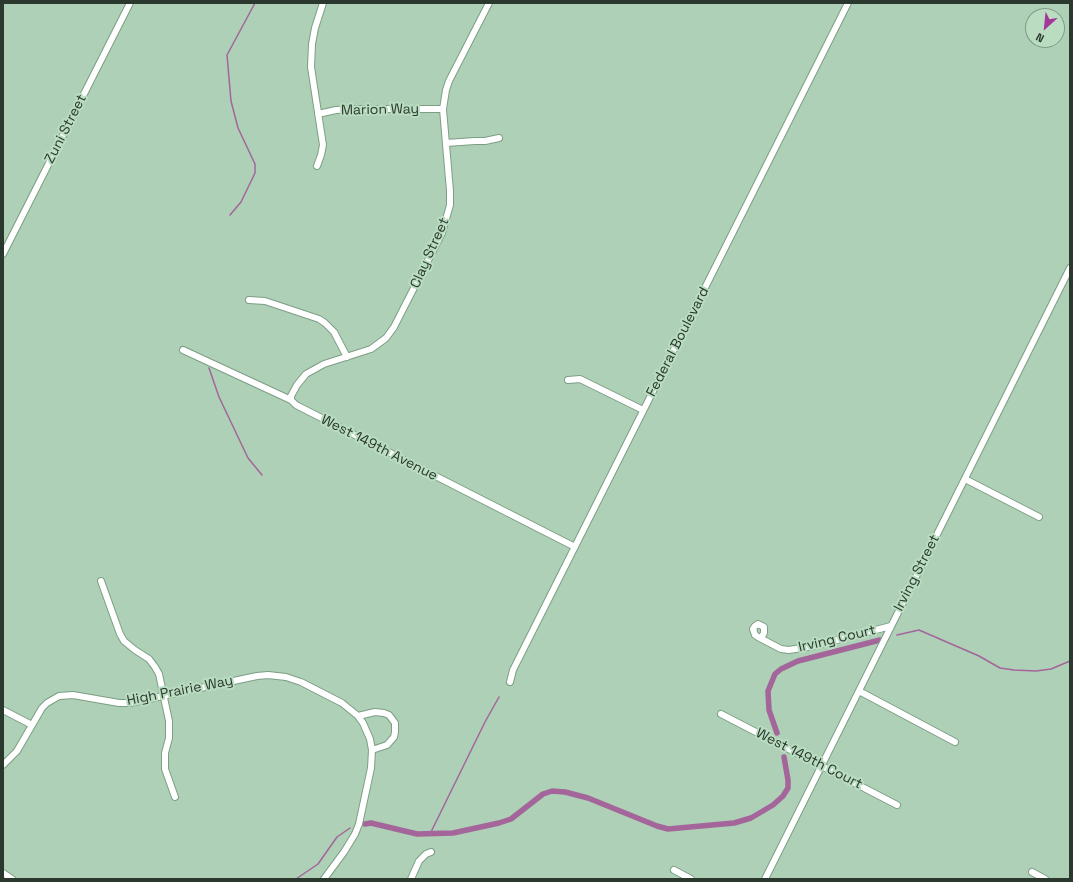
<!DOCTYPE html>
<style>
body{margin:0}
#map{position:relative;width:1073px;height:882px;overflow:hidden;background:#add0b6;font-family:"Space Grotesk",sans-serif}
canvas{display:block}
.frame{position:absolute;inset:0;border:4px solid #2a382e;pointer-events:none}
.north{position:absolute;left:1025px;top:8px;width:40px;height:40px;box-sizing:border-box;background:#baddc2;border:1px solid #809b87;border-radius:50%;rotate:207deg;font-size:11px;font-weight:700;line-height:16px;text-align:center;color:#2a382e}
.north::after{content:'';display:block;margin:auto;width:14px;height:18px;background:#a43899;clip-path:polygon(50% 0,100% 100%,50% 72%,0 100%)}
</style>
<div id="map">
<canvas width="1073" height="882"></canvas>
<div class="frame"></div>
<div class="north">N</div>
</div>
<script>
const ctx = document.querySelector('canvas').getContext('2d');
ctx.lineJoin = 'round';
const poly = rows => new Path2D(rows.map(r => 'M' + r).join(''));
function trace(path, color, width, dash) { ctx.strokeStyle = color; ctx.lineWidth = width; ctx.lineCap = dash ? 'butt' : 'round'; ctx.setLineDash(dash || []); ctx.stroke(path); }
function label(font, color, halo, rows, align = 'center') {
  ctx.font = font + ' "Space Grotesk",sans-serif'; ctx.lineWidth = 4; ctx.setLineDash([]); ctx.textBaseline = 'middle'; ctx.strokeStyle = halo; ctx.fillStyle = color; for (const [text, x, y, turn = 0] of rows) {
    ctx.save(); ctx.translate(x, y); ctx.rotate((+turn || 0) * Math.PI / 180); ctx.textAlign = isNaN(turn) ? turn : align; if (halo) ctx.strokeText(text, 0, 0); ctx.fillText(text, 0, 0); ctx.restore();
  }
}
trace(poly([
 [230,215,241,202,255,173,255,164,238,128,231,101,227,55,255,3],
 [209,368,219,397,248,458,262,475],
 [897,635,919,630,979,656,1000,668,1014,670,1036,671,1051,669,1070,661],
 [430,834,485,722,499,697],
 [296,879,318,864,337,837,350,828]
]), '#a4659b', 1.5);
trace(poly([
 [777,733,769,710,768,691,775,674,781,669,798,661,880,640],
 [365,824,371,823,417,834,453,833,499,823,511,819,543,794,552,791,565,792,588,798,657,826,668,829,734,823,751,818,773,805,783,796,788,788,788,780,784,757]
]), '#a4659b', 5.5);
const minor = poly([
 [318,114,336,110,351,109,443,109],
 [446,143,475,141,485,141,499,138],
 [317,166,321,155,323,145,311,67,312,44,315,28,323,3],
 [3,254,130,3],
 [249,300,265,301,319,319,325,323,334,332,347,357],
 [183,350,291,400,296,405,575,547],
 [568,380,580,379,643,410],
 [291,400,291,396,297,385,306,374,324,364,371,349,386,338,394,327,442,233,450,205,450,191,443,109,446,90,449,81,489,3],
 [965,479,1039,517],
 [101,581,120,634,124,641,135,650,149,659,155,667,159,674,169,721,169,738,165,753,165,769,175,797],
 [761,638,764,633,764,627,758,624,755,626,753,629,755,635,758,637,781,649,789,650,814,646,891,626],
 [510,682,513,670,848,3],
 [859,691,955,742],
 [3,710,32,725],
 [721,714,897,805],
 [3,765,17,751,42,708,47,703,59,696,73,695,119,703,130,703,257,676,268,675,286,677,301,682,342,703,358,716,375,712,384,713,389,715,395,723,395,732,394,737,387,745,372,750],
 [674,870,691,879],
 [1032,872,1045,879],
 [3,873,12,879],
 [324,879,344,852,355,834,359,824,371,768,372,750,370,739,363,723,358,716],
 [411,879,419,861,426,854,431,852],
 [765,879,1070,268]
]);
trace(minor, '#7d9e85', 8);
trace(minor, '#fff', 6);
label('14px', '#2a382e', '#baddc2', [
 ["Marion Way",380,110,-1],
 ["Zuni Street",66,129,-63],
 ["Clay Street",430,253,-66],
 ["Federal Boulevard",678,342,-63],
 ["West 149th Avenue",379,448,27],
 ["Irving Street",917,573,-63],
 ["Irving Court",837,639,-13],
 ["High Prairie Way",180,691,-11],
 ["West 149th Court",809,759,27]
]);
</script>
